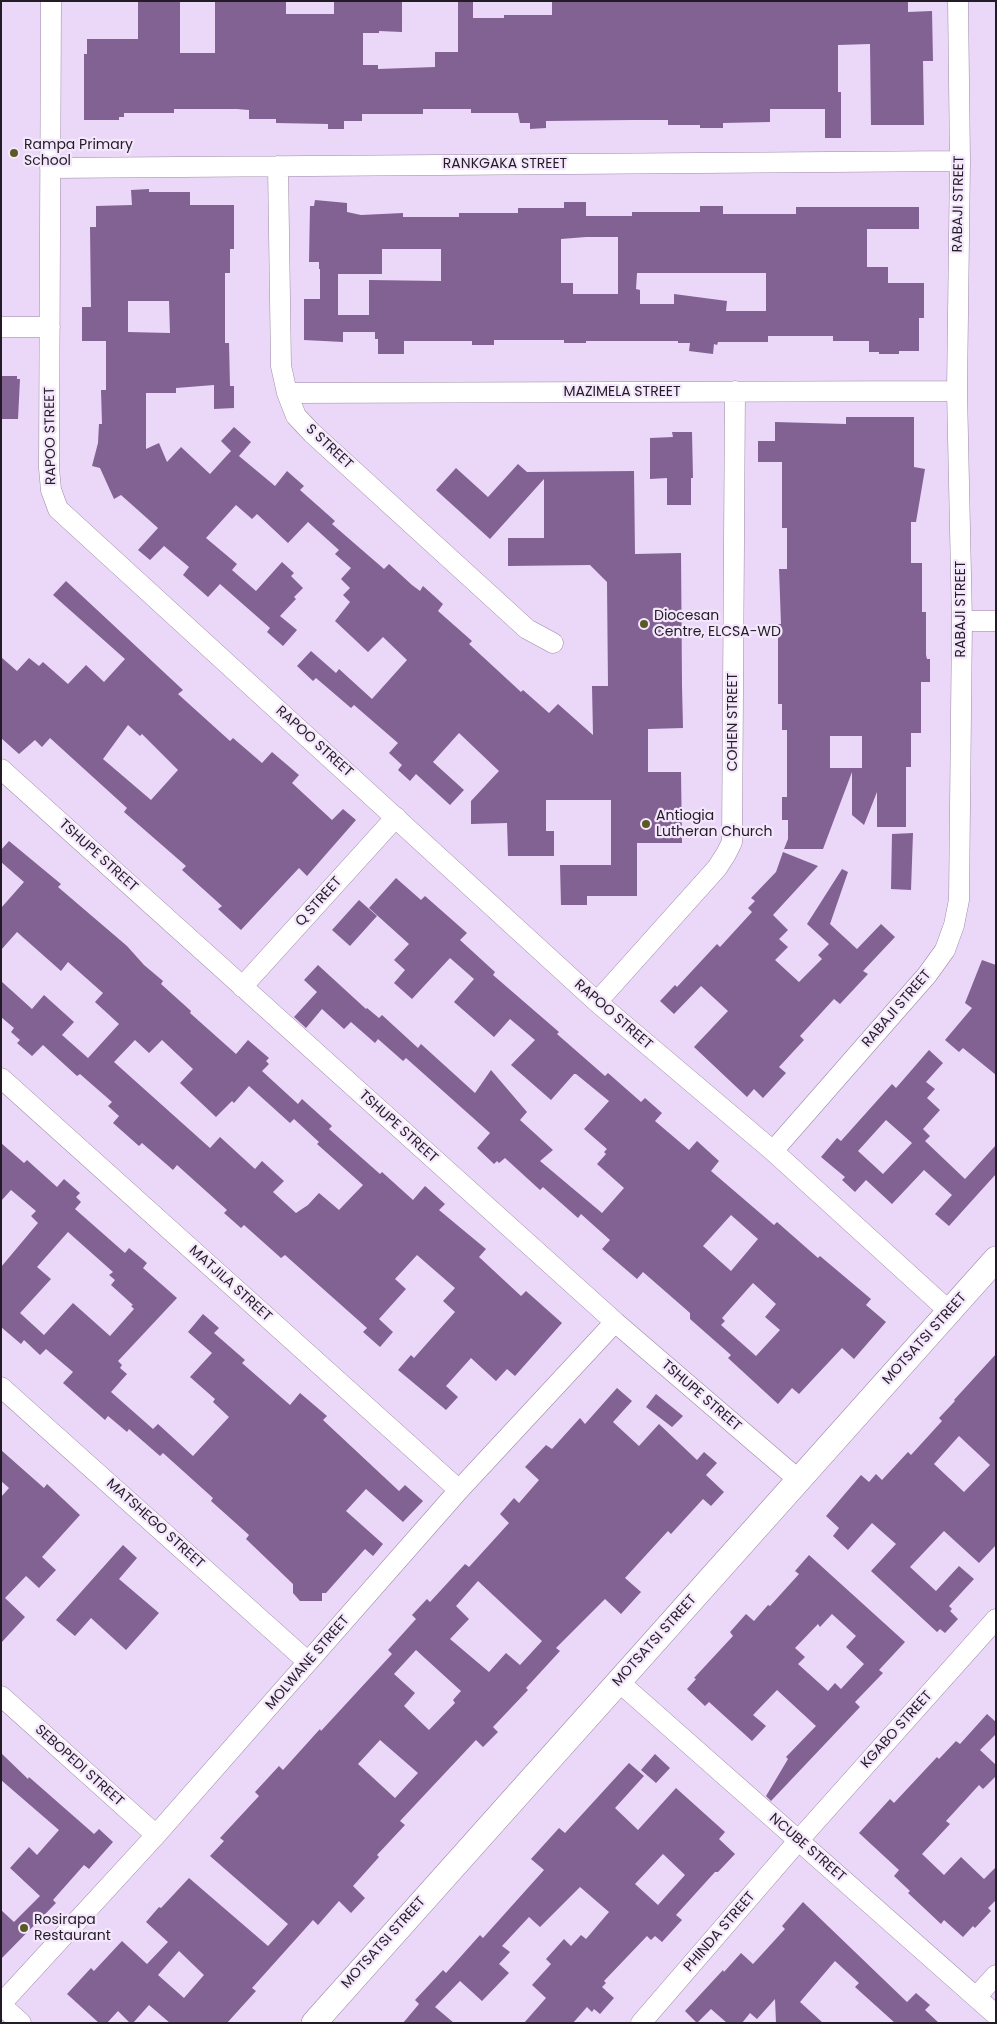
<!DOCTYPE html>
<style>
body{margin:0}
#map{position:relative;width:997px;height:2024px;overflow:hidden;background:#ebd7f7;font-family:Poppins,sans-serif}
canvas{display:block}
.frame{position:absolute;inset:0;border:2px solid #231c27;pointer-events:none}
</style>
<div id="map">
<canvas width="997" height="2024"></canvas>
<div class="frame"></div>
</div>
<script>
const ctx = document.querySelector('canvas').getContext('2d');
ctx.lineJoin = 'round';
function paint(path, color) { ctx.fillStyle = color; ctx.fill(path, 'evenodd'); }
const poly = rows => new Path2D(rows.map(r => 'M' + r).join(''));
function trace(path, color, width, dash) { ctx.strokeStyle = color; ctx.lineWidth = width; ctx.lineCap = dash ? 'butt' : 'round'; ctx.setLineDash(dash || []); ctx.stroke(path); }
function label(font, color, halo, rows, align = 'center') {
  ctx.font = font + ' Poppins,sans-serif'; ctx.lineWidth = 4.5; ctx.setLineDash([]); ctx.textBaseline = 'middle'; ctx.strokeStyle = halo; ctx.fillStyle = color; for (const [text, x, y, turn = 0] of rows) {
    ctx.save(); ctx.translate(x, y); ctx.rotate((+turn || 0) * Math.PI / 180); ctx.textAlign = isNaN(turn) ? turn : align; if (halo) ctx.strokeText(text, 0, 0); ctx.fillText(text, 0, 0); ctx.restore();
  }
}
paint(poly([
 [138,1,180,1,180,53,215,53,215,1,286,1,286,14,334,14,334,1,402,1,402,32,379,31,379,33,363,33,363,65,378,65,378,69,435,67,435,52,458,52,458,1,473,1,473,18,504,18,504,15,552,15,552,1,908,1,908,12,932,11,933,61,923,61,924,125,871,125,870,44,838,45,838,92,841,92,841,138,825,138,825,109,770,109,770,122,723,123,723,128,700,128,700,125,668,125,668,120,632,120,546,121,546,128,530,129,530,123,520,123,518,113,471,113,471,109,423,109,423,114,362,114,362,121,344,121,344,129,328,129,328,124,276,123,276,119,249,119,249,110,237,109,174,109,174,113,124,113,124,117,119,117,119,120,84,120,84,54,87,54,87,39,138,39],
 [149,189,149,192,190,192,190,205,234,205,234,249,230,249,230,273,225,273,225,343,229,343,230,386,234,386,234,408,214,409,214,385,176,388,176,393,146,393,146,449,159,443,167,462,181,447,210,474,231,451,221,441,234,427,251,442,239,456,275,486,287,471,304,486,300,490,335,521,332,524,384,569,389,564,412,585,420,591,423,586,443,604,438,611,472,641,469,644,521,692,523,690,549,713,558,704,593,735,592,686,608,686,607,582,590,565,508,566,508,538,544,538,544,479,490,539,436,490,456,468,488,497,518,464,527,472,634,471,635,554,681,553,682,686,683,728,648,729,648,772,681,772,682,843,637,843,637,896,587,896,587,905,561,905,560,865,611,865,611,800,546,800,546,831,554,831,554,856,508,856,507,823,471,824,471,801,499,771,459,733,433,762,464,790,450,805,416,774,410,781,398,770,402,765,389,753,398,743,354,705,351,708,316,678,313,681,297,666,311,651,336,673,339,669,372,699,407,660,383,637,368,652,335,621,350,602,343,595,350,588,341,579,351,568,335,554,339,550,308,522,288,543,257,514,252,519,236,505,206,538,237,564,232,570,256,591,282,562,294,573,291,576,303,588,294,597,296,599,280,616,297,630,283,646,267,632,270,628,220,584,208,597,183,575,189,567,164,546,150,560,138,550,158,528,121,495,114,499,100,468,92,466,98,443,99,424,102,424,101,390,106,390,106,341,82,341,82,307,91,307,90,227,96,227,96,206,132,205,131,190],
 [128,301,169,301,170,333,128,332],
 [315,200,347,203,347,212,361,215,403,213,403,217,459,217,459,213,518,213,518,208,564,208,564,202,586,202,586,216,632,216,632,212,700,212,700,206,723,206,723,214,796,214,796,207,919,207,919,229,867,229,867,267,888,267,888,283,924,283,924,318,919,318,919,351,899,351,899,354,879,354,879,352,869,352,869,341,833,341,833,336,768,336,768,342,718,342,717,345,714,344,713,354,689,351,690,343,678,343,678,341,586,341,586,343,564,343,564,340,494,340,494,345,472,345,472,341,404,341,404,354,378,354,378,339,375,339,375,332,343,332,343,342,304,340,304,299,320,299,320,269,319,269,319,262,309,262,310,206,314,206],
 [586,237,618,237,618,294,573,294,573,283,561,283,561,239],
 [382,249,441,249,441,281,369,280,369,315,338,315,338,274,382,274],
 [637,273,766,273,766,311,726,311,727,301,674,294,674,304,640,304,640,290,636,289],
 [1,376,17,376,17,379,20,379,18,419,1,419],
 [846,417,914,417,914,467,925,469,916,522,911,522,911,563,922,563,922,612,926,612,926,655,927,659,930,659,930,682,921,682,921,733,911,733,911,767,906,767,906,827,877,827,877,792,864,825,852,815,852,772,823,849,784,849,788,839,788,820,782,820,782,797,787,797,787,730,782,730,782,704,778,704,778,624,781,624,779,569,787,569,787,528,782,528,782,462,758,462,758,441,775,441,775,422,846,424],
 [830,736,862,736,862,768,830,768],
 [672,432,692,432,693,478,691,478,691,505,667,505,667,478,650,479,650,438,673,437],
 [66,581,183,690,178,694,230,741,233,738,262,763,272,752,299,775,292,783,332,820,343,809,356,820,307,876,299,868,241,930,218,909,222,906,182,870,186,866,124,812,127,808,50,738,42,747,35,740,19,754,1,738,1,657,17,671,29,658,39,666,43,662,68,684,86,665,104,682,125,659,53,595],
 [128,725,140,736,142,734,178,770,151,800,103,759],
 [913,833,911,890,891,889,892,834],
 [9,841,61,884,58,887,127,946,144,965,163,981,161,984,191,1011,190,1013,236,1054,248,1040,269,1058,266,1061,269,1064,262,1071,298,1104,302,1099,332,1126,329,1129,380,1174,382,1172,413,1200,425,1186,445,1204,439,1210,486,1249,479,1257,521,1296,526,1291,562,1323,515,1376,507,1369,496,1381,471,1358,446,1386,458,1397,446,1410,398,1370,411,1355,414,1358,455,1312,443,1301,455,1288,417,1255,395,1279,406,1289,379,1319,393,1332,380,1347,363,1332,367,1328,285,1255,281,1258,244,1225,241,1228,224,1213,227,1210,177,1165,173,1170,142,1143,139,1146,113,1123,119,1116,108,1106,112,1102,80,1074,77,1076,43,1045,32,1056,17,1043,20,1040,11,1032,14,1028,1,1017,1,981,32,1009,44,995,74,1022,62,1035,88,1058,119,1024,95,1002,103,993,68,962,61,971,17,932,1,950,1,908,24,882,1,862,1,850],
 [135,1040,149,1053,162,1040,193,1069,180,1083,216,1117,232,1101,234,1103,249,1086,290,1123,294,1119,319,1142,317,1144,363,1185,339,1210,319,1193,308,1205,296,1213,273,1192,284,1181,262,1161,255,1169,220,1137,210,1148,114,1062],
 [783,852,818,866,773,915,788,930,779,939,788,947,775,960,799,982,822,959,818,955,829,944,807,924,842,869,848,872,830,924,857,949,881,924,895,937,863,971,868,974,840,1004,834,999,800,1036,804,1040,779,1067,786,1073,763,1098,754,1089,747,1097,694,1047,728,1011,701,986,674,1014,660,1001,675,985,677,987,717,944,720,947,752,912,748,908,755,901,751,898,776,872],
 [396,878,421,900,425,896,467,933,460,940,495,972,493,975,559,1032,557,1034,605,1076,608,1073,641,1102,645,1098,662,1113,655,1121,689,1150,697,1141,719,1161,711,1171,774,1225,777,1222,818,1258,820,1256,871,1299,866,1305,886,1322,854,1359,842,1348,799,1394,792,1388,778,1404,728,1358,731,1355,690,1319,690,1313,643,1272,637,1279,602,1249,610,1240,581,1214,578,1218,543,1187,540,1190,505,1158,499,1163,497,1161,494,1164,477,1148,490,1133,406,1058,403,1061,378,1039,375,1043,351,1022,344,1029,322,1009,306,1028,294,1017,317,992,304,980,318,965,366,1009,367,1008,379,1018,382,1015,418,1048,421,1044,475,1093,491,1070,527,1112,520,1120,553,1150,540,1161,602,1213,624,1188,597,1164,606,1154,604,1152,607,1149,584,1129,609,1101,576,1074,574,1074,551,1100,511,1065,535,1040,510,1019,494,1037,454,1002,474,979,450,958,412,999,394,983,405,970,394,960,409,944,369,908],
 [731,1215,758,1239,731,1271,703,1246],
 [753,1283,776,1304,765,1317,780,1330,756,1356,721,1325,725,1321,722,1318],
 [359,900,377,916,350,946,332,930],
 [982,960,996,965,996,1075,963,1048,959,1052,945,1040,972,1008,965,1003],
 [929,1050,943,1063,926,1082,935,1089,927,1098,940,1110,923,1129,930,1136,925,1141,965,1179,996,1145,996,1174,949,1226,935,1214,952,1195,924,1170,892,1204,866,1180,855,1192,842,1180,845,1177,821,1157,837,1138,841,1141,892,1084,896,1088],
 [886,1120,912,1143,883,1174,858,1151],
 [1,1143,24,1163,27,1160,57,1187,64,1179,80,1193,76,1197,81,1202,75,1209,125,1253,129,1248,147,1263,143,1268,177,1298,118,1361,122,1365,120,1368,127,1374,111,1392,153,1429,158,1424,193,1456,229,1417,213,1402,215,1399,190,1377,212,1353,188,1332,203,1314,219,1328,214,1333,245,1360,242,1363,290,1405,300,1393,327,1416,323,1420,399,1491,405,1485,423,1501,403,1522,366,1489,346,1511,383,1544,373,1556,365,1549,326,1593,322,1593,322,1601,300,1601,293,1593,293,1584,246,1539,249,1535,211,1501,213,1498,163,1453,160,1456,129,1429,127,1432,108,1416,105,1420,63,1383,73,1372,46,1349,40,1355,24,1340,21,1344,1,1327,1,1267,38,1223,31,1216,36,1211,11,1190,1,1201],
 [68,1232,113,1272,109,1275,115,1280,111,1285,133,1305,131,1306,134,1309,110,1336,73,1303,44,1335,20,1313,51,1279,37,1267],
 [996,1354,996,1545,979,1563,944,1531,910,1567,936,1591,959,1566,974,1579,949,1606,952,1609,950,1611,958,1619,945,1633,940,1629,937,1632,871,1571,896,1544,872,1523,848,1550,833,1536,839,1528,826,1516,861,1475,869,1482,876,1474,882,1480,908,1452,911,1455,942,1421,939,1418,955,1401,954,1400],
 [959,1436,990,1465,964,1492,934,1464],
 [617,1388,632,1401,613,1422,639,1446,659,1424,697,1460,704,1452,717,1463,706,1475,724,1492,711,1506,703,1499,671,1534,668,1531,625,1578,641,1592,621,1614,605,1599,556,1648,560,1651,526,1688,528,1690,493,1727,498,1732,483,1747,476,1740,400,1821,405,1825,377,1855,379,1857,353,1886,365,1898,351,1913,339,1901,318,1925,313,1920,252,1988,256,1991,227,2023,170,2023,149,2005,133,2023,130,2023,118,2011,107,2023,99,2023,67,1994,91,1968,94,1971,122,1941,147,1964,168,1942,146,1922,159,1907,161,1908,189,1878,268,1946,288,1924,210,1856,224,1841,220,1838,259,1796,255,1792,279,1766,283,1770,320,1729,321,1731,392,1654,388,1650,416,1619,412,1615,427,1599,430,1602,465,1564,469,1567,509,1523,500,1514,514,1498,519,1503,539,1480,525,1467,546,1445,552,1449,580,1418,585,1424],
 [478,1581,542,1641,520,1665,506,1653,489,1672,450,1639,469,1619,456,1606],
 [416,1650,461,1691,453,1700,455,1703,429,1730,404,1706,415,1693,394,1674],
 [380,1740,418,1773,395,1798,358,1764],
 [179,1951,204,1975,184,1998,158,1975],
 [656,1394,683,1416,672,1427,646,1407],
 [1,1450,44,1488,47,1484,80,1515,42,1557,56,1570,39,1588,26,1576,5,1598,25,1617,1,1643,1,1497,9,1488,1,1481],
 [123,1545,137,1558,119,1579,159,1613,126,1650,91,1618,75,1636,56,1620],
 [809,1555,905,1642,879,1670,883,1673,855,1702,860,1707,771,1801,766,1796,788,1759,786,1757,816,1726,777,1690,753,1715,766,1726,752,1741,709,1702,705,1706,687,1689,696,1679,694,1678,733,1636,730,1632,746,1614,754,1621,768,1605,770,1606,799,1574,795,1571],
 [832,1614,856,1636,846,1647,864,1664,841,1689,835,1683,828,1691,798,1664,805,1657,795,1648,818,1624,820,1627],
 [987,1714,996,1722,996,1734,980,1750,996,1765,996,1776,983,1789,979,1785,946,1821,950,1824,922,1854,944,1875,961,1857,984,1879,996,1867,996,1900,988,1908,991,1911,975,1928,973,1926,963,1937,944,1920,941,1924,908,1893,910,1891,894,1876,899,1870,859,1833,890,1799,894,1803,937,1757,939,1759,956,1741,960,1744],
 [1,1753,28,1779,29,1777,94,1834,99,1829,113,1842,89,1869,84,1865,53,1900,56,1903,1,1959,1,1910,14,1922,40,1896,10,1868,29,1847,37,1855,59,1830,1,1780],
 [655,1754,670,1768,656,1783,641,1770],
 [629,1763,644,1776,615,1808,638,1830,676,1788,725,1832,719,1839,735,1854,718,1872,715,1872,676,1915,682,1920,662,1942,655,1936,651,1940,647,1936,604,1981,606,1983,602,1987,614,1998,600,2014,594,2009,592,2012,587,2007,573,2023,524,2023,546,1998,532,1985,551,1964,546,1959,564,1939,571,1946,581,1935,586,1939,609,1912,580,1887,540,1927,529,1917,502,1946,510,1952,499,1964,509,1973,482,2001,460,1981,435,2007,454,2023,403,2023,419,2004,415,2000,443,1970,446,1973,480,1935,483,1938,544,1870,531,1859,559,1828,565,1833],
 [663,1854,685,1875,658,1905,635,1884],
 [803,1902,907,2002,916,1993,930,2005,925,2010,939,2023,895,2023,855,1987,859,1983,835,1961,800,2002,823,2023,776,2023,775,1999,757,2019,750,2013,742,2023,727,2023,711,2009,697,2023,685,2011,723,1970,724,1972,741,1953,753,1964,785,1929,782,1926]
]), '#816293');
const minor = poly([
 [51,1,49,468,51,490,58,509,597,1002,773,1151,950,1312],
 [278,166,281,366,287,393,296,416,312,433,527,629,553,643],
 [50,168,960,161],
 [1,327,50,327],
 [287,393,957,391],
 [962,621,996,621],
 [1,769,615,1322,800,1481],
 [242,987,396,817],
 [597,1002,717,868,726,854,732,842,735,391],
 [1,1078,459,1490],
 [773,1151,927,975,945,950,954,925,959,900,962,621,957,391,960,161,958,1],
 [1,1387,308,1662],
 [619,1682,996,2015],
 [1,1696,156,1835],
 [976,1997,996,1975],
 [1,2004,156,1835,459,1490,615,1322],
 [1,2005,21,2023],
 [641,2023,798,1841,996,1619]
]);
const tertiary = poly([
 [314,2023,996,1259]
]);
trace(minor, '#9c89a7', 21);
trace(tertiary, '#9c89a7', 26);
trace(minor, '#fff', 20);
trace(tertiary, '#fff', 25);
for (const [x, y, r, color] of [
 [14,153,5,"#5a5a27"],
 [644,624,5,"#5a5a27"],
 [646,824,5,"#5a5a27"],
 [24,1928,5,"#5a5a27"]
]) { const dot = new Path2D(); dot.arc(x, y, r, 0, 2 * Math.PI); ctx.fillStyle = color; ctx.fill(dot); trace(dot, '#f4e7fb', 2); }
label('14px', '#231c27', '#f4e7fb', [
 ["Rampa Primary",24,145],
 ["School",24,161],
 ["Diocesan",654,616],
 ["Centre, ELCSA-WD",654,632],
 ["Antiogia",656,816],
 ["Lutheran Church",656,832],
 ["Rosirapa",34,1920],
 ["Restaurant",34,1936]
], 'left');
label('14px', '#231c27', '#f4e7fb', [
 ["RANKGAKA STREET",505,164],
 ["RABAJI STREET",959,204,-89],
 ["MAZIMELA STREET",622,392],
 ["RAPOO STREET",51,436,-91],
 ["S STREET",329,447,43],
 ["RABAJI STREET",961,609,-90],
 ["COHEN STREET",733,722,-90],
 ["RAPOO STREET",314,742,42],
 ["TSHUPE STREET",98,856,42],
 ["Q STREET",319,902,-48],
 ["RABAJI STREET",897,1009,-49],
 ["RAPOO STREET",613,1015,41],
 ["TSHUPE STREET",398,1127,42],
 ["MATJILA STREET",230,1284,42],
 ["MOTSATSI STREET",925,1339,-48],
 ["TSHUPE STREET",701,1396,41],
 ["MATSHEGO STREET",155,1524,42],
 ["MOTSATSI STREET",655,1641,-48],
 ["MOLWANE STREET",308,1663,-49],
 ["KGABO STREET",897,1730,-48],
 ["SEBOPEDI STREET",79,1766,42],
 ["NCUBE STREET",807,1848,41],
 ["PHINDA STREET",720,1932,-49],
 ["MOTSATSI STREET",384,1943,-48]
]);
</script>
